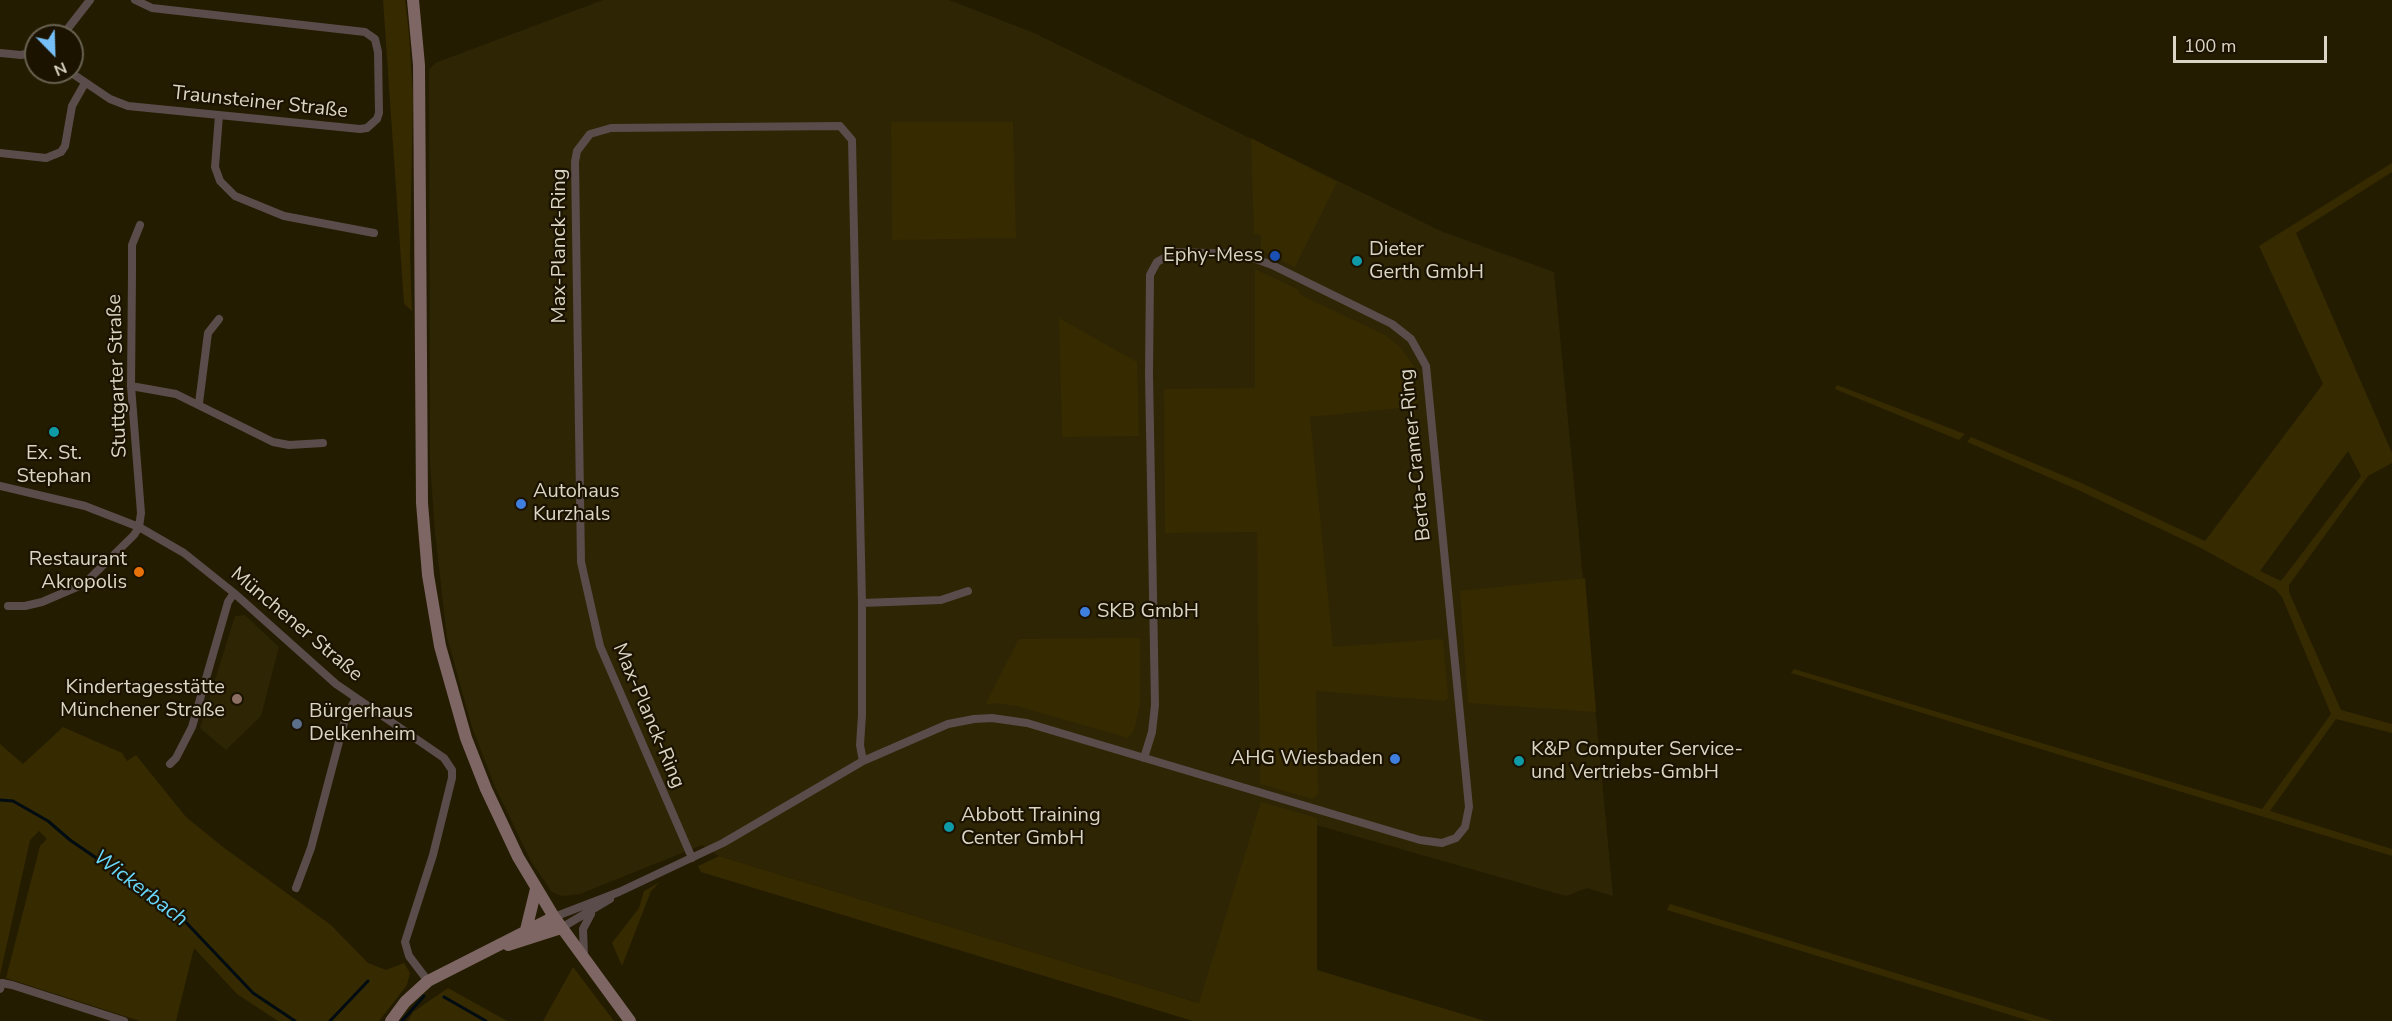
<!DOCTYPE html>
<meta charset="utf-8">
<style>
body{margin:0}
#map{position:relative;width:2392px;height:1021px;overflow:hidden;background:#241c01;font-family:"Nunito Sans",sans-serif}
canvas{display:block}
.north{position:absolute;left:24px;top:24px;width:60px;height:60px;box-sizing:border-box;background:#1b1300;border:2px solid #67614f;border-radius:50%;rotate:157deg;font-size:16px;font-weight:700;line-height:24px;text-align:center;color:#dad5c5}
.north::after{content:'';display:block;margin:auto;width:21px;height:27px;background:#76c0f7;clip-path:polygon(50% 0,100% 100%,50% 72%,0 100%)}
.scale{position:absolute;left:2173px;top:36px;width:154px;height:27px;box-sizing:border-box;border:3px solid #dad5c5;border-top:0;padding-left:8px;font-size:18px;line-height:21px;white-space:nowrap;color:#dad5c5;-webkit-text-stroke:4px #1b1300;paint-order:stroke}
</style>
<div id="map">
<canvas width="2392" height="1021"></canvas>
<div class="north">N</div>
<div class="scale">100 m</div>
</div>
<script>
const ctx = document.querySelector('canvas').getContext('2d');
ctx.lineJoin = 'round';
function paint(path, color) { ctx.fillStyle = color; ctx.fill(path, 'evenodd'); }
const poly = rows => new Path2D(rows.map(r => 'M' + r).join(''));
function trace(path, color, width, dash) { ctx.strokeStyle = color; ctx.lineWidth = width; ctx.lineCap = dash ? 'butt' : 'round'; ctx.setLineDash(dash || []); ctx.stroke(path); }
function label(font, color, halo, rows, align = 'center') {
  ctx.font = font + ' "Nunito Sans",sans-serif'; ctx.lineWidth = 4.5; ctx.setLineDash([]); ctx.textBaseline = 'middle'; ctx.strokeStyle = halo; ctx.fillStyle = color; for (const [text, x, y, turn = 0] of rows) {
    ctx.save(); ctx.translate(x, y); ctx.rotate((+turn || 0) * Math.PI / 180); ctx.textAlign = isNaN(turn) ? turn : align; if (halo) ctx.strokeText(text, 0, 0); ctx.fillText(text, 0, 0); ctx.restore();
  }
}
paint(poly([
 [603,0,949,0,1034,33,1443,232,1554,272,1613,896,1587,888,1566,896,1316,825,1317,970,1485,1021,1194,1021,1199,1003,719,856,702,845,580,894,562,896,552,892,532,863,495,787,472,727,447,637,435,533,430,462,429,70,435,63],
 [245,615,279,647,261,716,226,750,200,728,235,616]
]), '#2e2504');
paint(poly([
 [383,0,405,0,409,34,413,95,410,256,412,311,404,304],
 [891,122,1013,122,1016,238,892,240],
 [1251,138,1337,182,1295,267,1261,250,1261,235,1254,234],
 [2392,163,2392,172,2296,233,2392,453,2392,463,2368,476,2289,585,2289,592,2341,710,2392,724,2392,733,2336,719,2270,811,2392,849,2392,856,1791,673,1794,669,2262,809,2331,714,2282,597,2275,589,2199,547,2076,489,1967,442,1971,437,2079,482,2205,541,2323,384,2259,246],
 [2348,451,2361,476,2281,581,2260,571],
 [1255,269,1299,290,1299,294,1385,335,1400,347,1414,366,1418,406,1310,417,1333,647,1443,639,1448,697,1445,701,1316,691,1318,794,1313,799,1260,784,1257,532,1165,533,1164,389,1255,388],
 [1059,318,1137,362,1139,436,1062,437],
 [1837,385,1965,434,1959,440,1835,389],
 [1585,578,1596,712,1468,703,1460,591],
 [1140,638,1140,704,1134,731,1128,738,1017,706,997,703,985,705,1019,639],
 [63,727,122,753,127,761,136,755,186,817,223,847,331,925,368,963,386,970,404,963,410,973,407,985,379,1021,278,1021,237,994,194,948,176,1021,140,1021,6,978,40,846,47,839,39,831,30,840,0,975,0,744,23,764],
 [1261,802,1317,818,1317,970,1485,1021,1193,1021,701,872,698,866,719,856,1199,1003],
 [660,882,651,891,622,966,612,943,639,908,644,891],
 [1670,904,1853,960,2053,1021,2030,1021,1667,910],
 [573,967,614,1021,543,1021],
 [448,988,507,1021,408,1021,413,1012]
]), '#362a00');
trace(poly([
 [0,800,13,801,48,821,70,840,178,914,253,993,295,1021],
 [444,997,486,1021],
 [330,1021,368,981],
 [402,1021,424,996]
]), '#000b12', 3);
trace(poly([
 [62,36,90,0],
 [0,53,21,55,36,52],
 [70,72,110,99,128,106,360,129,367,128,377,119,379,113,378,52,375,39,365,32,152,8,135,0],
 [219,115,215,167,220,181,235,196,284,216,374,233],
 [0,153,46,158,61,152,65,146,72,106,85,83],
 [131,386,176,394,273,442,289,445,323,443],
 [199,403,208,333,219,319],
 [0,486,85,506,139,527,184,553,234,593,336,684,444,758,452,770,452,778,433,855,405,942,409,956,428,981],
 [862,603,941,600,968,591],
 [8,606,25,606,42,602,84,584,134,535,139,527,141,513,131,386,132,273,132,245,140,225],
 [170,764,176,758,192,727,228,602,234,593],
 [692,858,600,646,581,562,575,162,577,151,590,134,611,128,840,126,852,140,862,603,862,715,860,745,863,761],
 [296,888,311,848,345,719,356,698],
 [554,917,619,892,723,843,863,761,948,724,974,719,992,718,1027,723,1420,840,1442,843,1456,838,1465,827,1469,807,1426,366,1411,339,1392,324,1272,265,1242,254,1175,252,1157,262,1150,275,1149,374,1155,705,1152,732,1144,758],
 [561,928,610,899],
 [584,956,583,929,591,914],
 [0,989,2,983,12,985,124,1021]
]), '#5a4c4a', 8);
trace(poly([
 [413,0,419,65,422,503,428,575,440,646,466,738,486,789,518,857,554,917,630,1021],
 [526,930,536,889],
 [508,945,561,928],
 [391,1021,405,1002,428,981,554,917]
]), '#7d6663', 12);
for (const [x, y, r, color] of [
 [1275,256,6,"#1a4fb4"],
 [1357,261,6,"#0f9aa8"],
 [54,432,6,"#0f9aa8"],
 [521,504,6,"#3f7fe0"],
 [139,572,6,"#e8710a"],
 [1085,612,6,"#3f7fe0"],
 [237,699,6,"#8d6e63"],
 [297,724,6,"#5c6f8a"],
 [1395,759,6,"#3f7fe0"],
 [1519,761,6,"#0f9aa8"],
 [949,827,6,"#0f9aa8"]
]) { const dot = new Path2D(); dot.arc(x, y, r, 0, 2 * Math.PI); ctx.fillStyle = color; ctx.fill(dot); trace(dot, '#1b1300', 2); }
label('20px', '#dad5c5', '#1b1300', [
 ["Traunsteiner Straße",260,103,6],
 ["Max-Planck-Ring",560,246,-90],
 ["Stuttgarter Straße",118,376,-92],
 ["Berta-Cramer-Ring",1416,455,-96],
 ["Münchener Straße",296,625,40],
 ["Max-Planck-Ring",648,716,67]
]);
label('20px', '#dad5c5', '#1b1300', [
 ["Dieter",1369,250],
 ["Gerth GmbH",1369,273],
 ["Ephy-Mess",1263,256,"right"],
 ["Ex. St.",54,454,"center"],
 ["Stephan",54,477,"center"],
 ["Autohaus",533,492],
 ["Kurzhals",533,515],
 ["Restaurant",127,560,"right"],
 ["Akropolis",127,583,"right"],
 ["SKB GmbH",1097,612],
 ["Kindertagesstätte",225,688,"right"],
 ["Münchener Straße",225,711,"right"],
 ["Bürgerhaus",309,712],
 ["Delkenheim",309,735],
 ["K&P Computer Service-",1531,750],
 ["und Vertriebs-GmbH",1531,773],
 ["AHG Wiesbaden",1383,759,"right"],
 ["Abbott Training",961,816],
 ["Center GmbH",961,839]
], 'left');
label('italic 21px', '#67d7fb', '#1b1300', [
 ["Wickerbach",140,889,37]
]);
</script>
